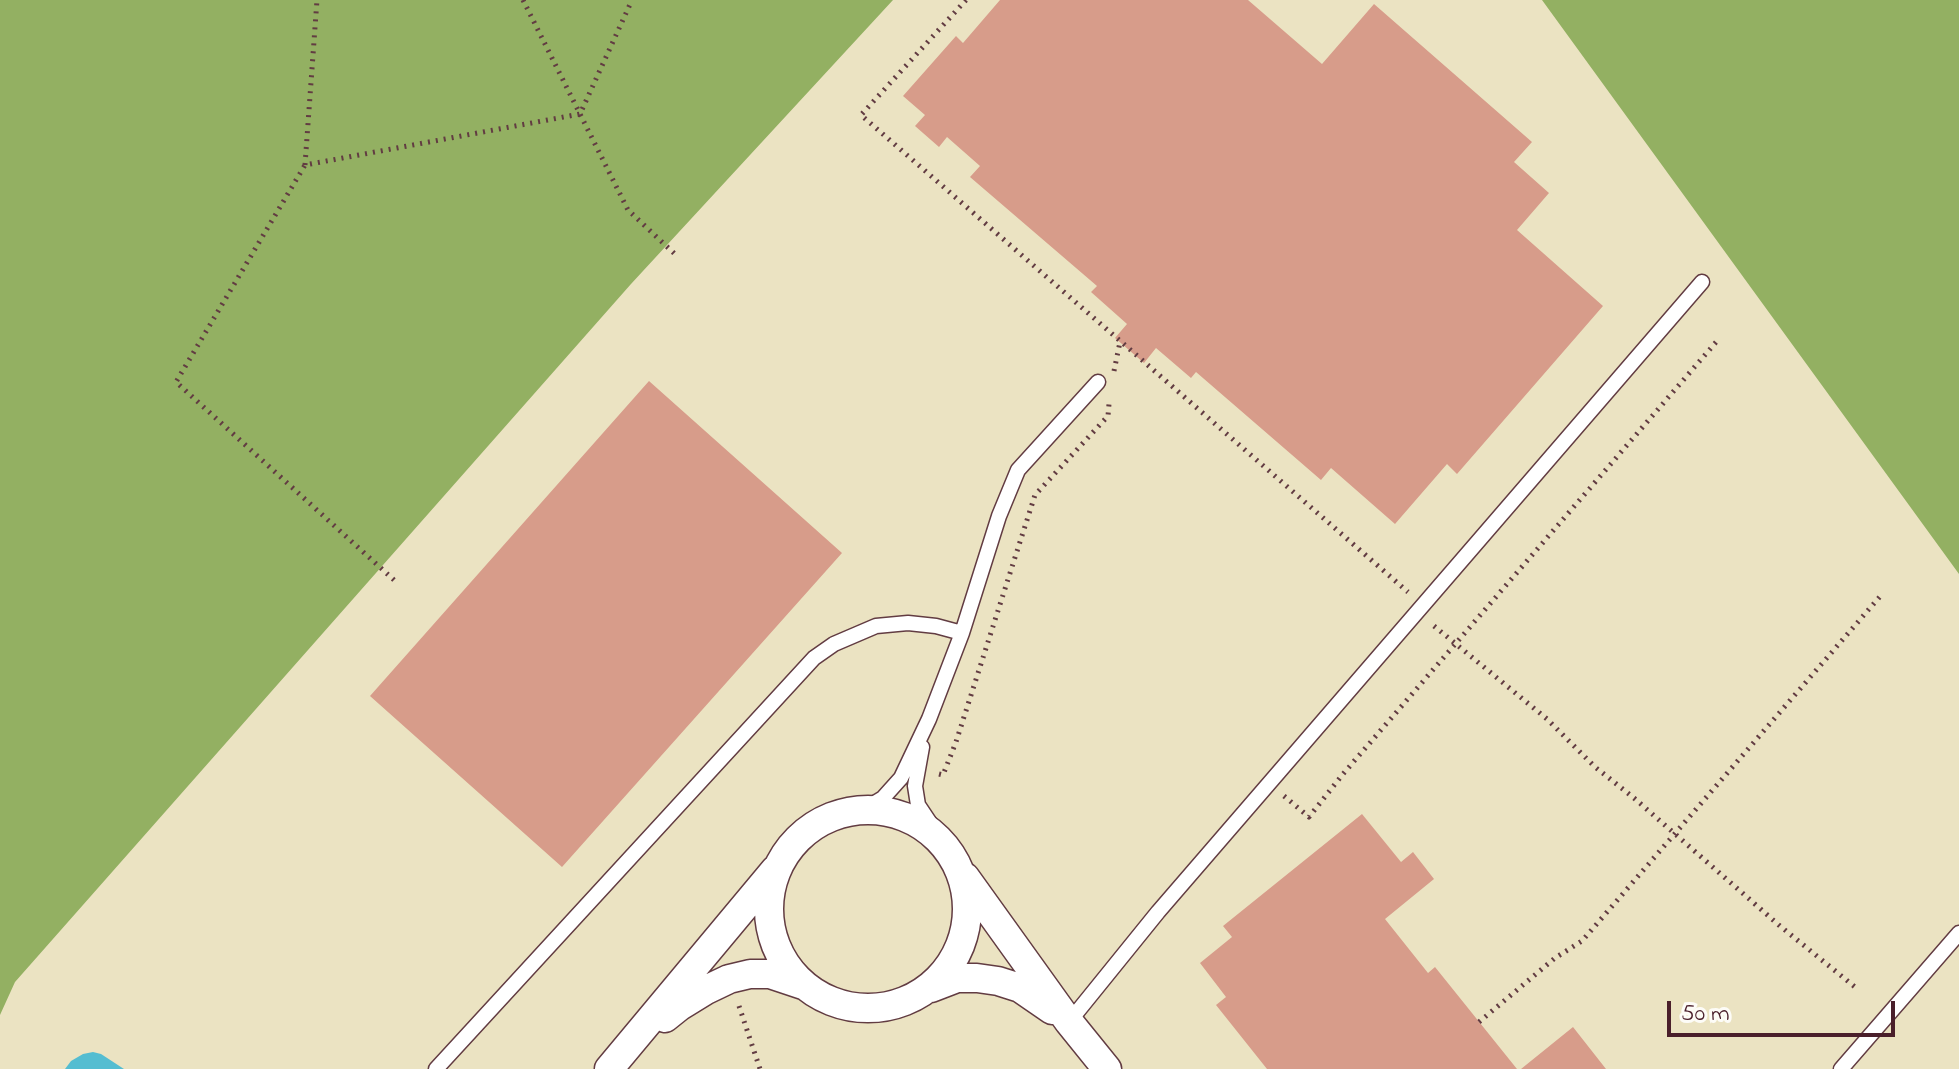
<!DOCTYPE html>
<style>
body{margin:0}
#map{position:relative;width:1959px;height:1069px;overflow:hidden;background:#ebe3c2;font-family:"Indie Flower",sans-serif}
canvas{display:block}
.scale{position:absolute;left:1667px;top:1001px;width:228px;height:36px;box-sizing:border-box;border:4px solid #4a1f2b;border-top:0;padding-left:10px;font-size:24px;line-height:28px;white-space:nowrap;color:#4a1f2b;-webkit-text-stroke:6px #fdfcf7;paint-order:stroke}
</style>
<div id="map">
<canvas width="1959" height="1069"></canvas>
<div class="scale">50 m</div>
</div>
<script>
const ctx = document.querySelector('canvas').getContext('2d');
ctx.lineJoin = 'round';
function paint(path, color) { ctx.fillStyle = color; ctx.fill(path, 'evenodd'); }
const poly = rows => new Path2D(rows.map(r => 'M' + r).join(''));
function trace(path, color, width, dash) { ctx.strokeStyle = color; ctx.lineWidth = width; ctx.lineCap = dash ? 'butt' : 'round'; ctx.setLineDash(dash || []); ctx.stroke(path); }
paint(poly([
 [0,0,893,0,631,284,15,982,0,1015],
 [1542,0,1959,0,1959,574]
]), '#93b062');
paint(poly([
 [93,1052,101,1054,124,1069,65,1069,71,1061,83,1054]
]), '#54bdd1');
paint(poly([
 [1000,0,1248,0,1322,64,1374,4,1532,142,1514,162,1549,193,1517,230,1603,306,1457,474,1447,464,1395,524,1331,468,1321,480,1196,372,1191,378,1156,348,1144,363,1115,338,1127,324,1091,292,1097,286,970,177,980,166,947,137,939,147,915,126,925,115,903,96,956,36,963,43],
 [649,381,842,553,562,867,370,696],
 [1362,814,1401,862,1413,852,1434,879,1385,919,1428,973,1435,967,1517,1069,1267,1069,1216,1005,1226,997,1200,963,1232,937,1223,926],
 [1573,1027,1606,1069,1521,1069]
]), '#d79c8a');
const lane = poly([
 [922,747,915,786,918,805,944,844],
 [856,810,873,804,883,798,901,778,929,719,962,633,999,516,1018,470,1098,382],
 [1069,1022,1158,912,1702,282],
 [436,1069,814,658,834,644,876,626,908,623,936,626,962,633],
 [1841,1069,1959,933]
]);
const street = poly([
 '769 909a99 99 0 1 1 198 0a99 99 0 1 1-198 0Z',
 [965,877,1069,1022,1107,1069],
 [931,988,957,978,977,978,998,981,1020,988,1052,1010],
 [665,1018,680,1006,706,990,729,979,750,974,770,974,803,985],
 [609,1069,775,870]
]);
trace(lane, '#623c42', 17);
trace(street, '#623c42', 31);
trace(poly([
 [523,0,628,210,678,257],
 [966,0,861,115,1408,592],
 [305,165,317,0],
 [1114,371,1120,342],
 [394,580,176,382,305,165,580,114,632,0],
 [1434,626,1547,719,1595,767,1634,798,1780,926,1855,987],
 [939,774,943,775,956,742,1035,495,1108,416,1109,404],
 [1284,796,1309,817,1343,774,1717,341],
 [739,1006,760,1069],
 [1479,1022,1555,958,1582,941,1883,593]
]), '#623c42', 5, [2, 6]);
trace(lane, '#fff', 14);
trace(street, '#fff', 28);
</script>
